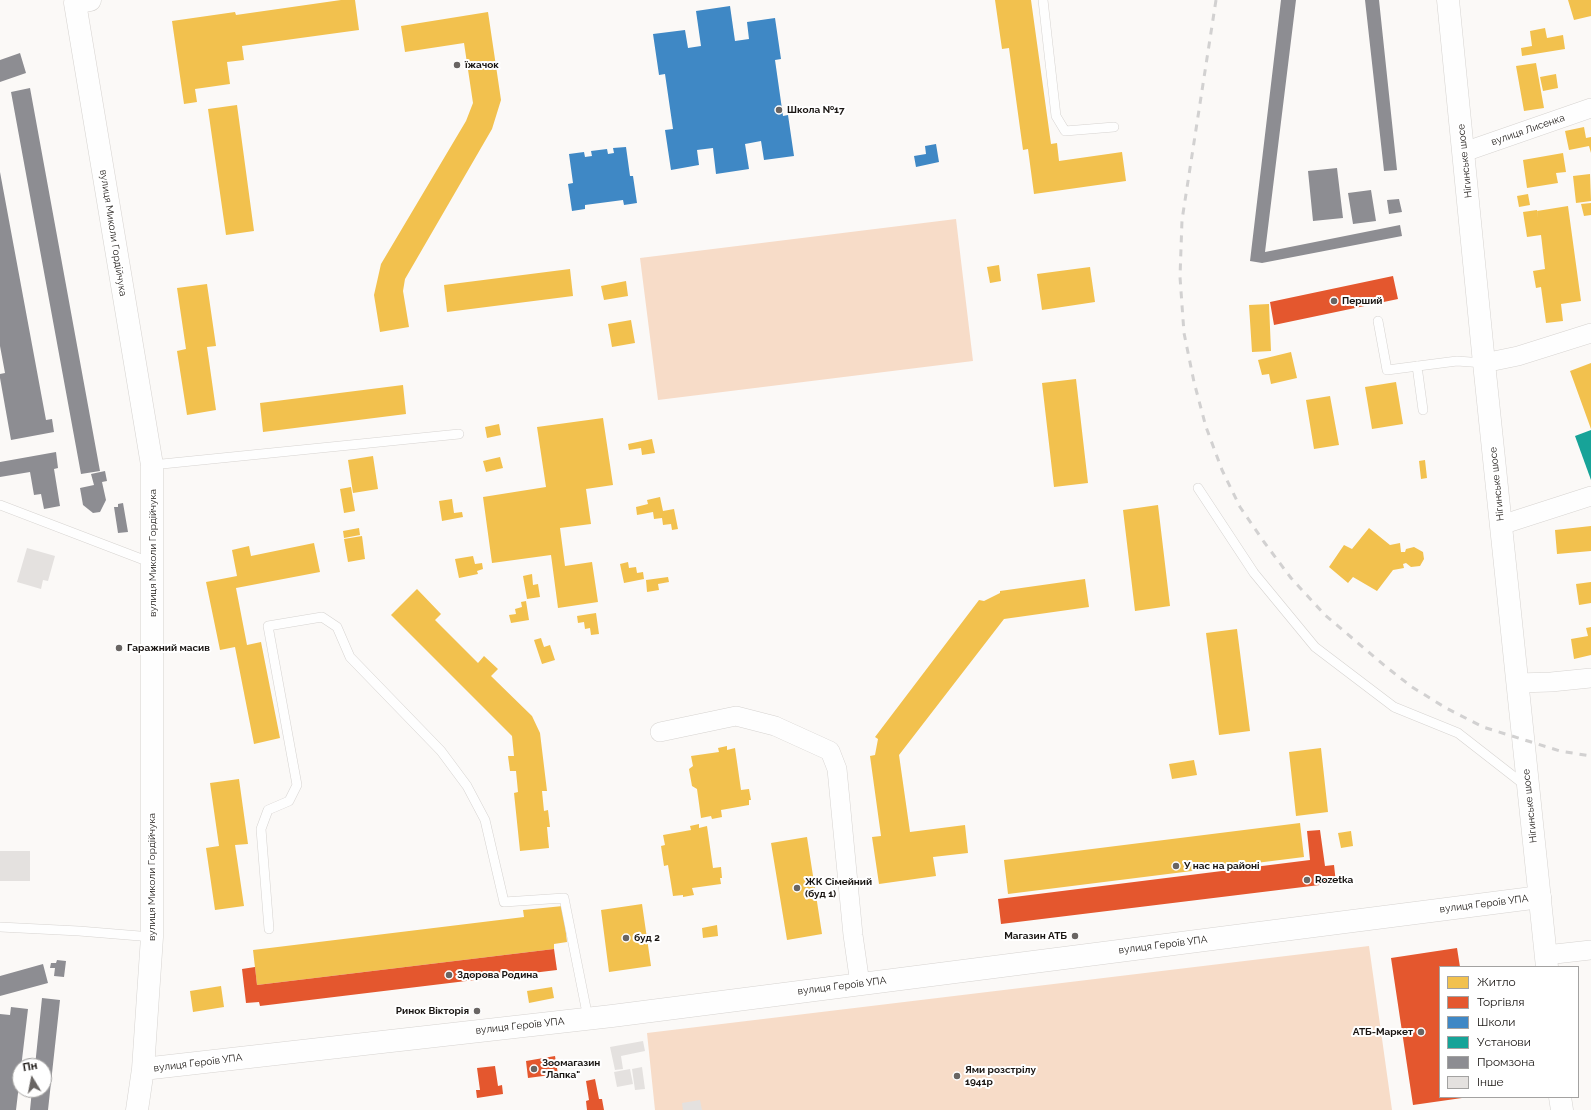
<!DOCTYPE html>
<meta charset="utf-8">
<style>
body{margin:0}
#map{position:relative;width:1591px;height:1110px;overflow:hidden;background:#fbf9f7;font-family:Raleway,sans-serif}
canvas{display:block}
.legend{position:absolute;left:1439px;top:966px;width:140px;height:132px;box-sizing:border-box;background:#fff;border:1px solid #a3a2a1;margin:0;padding:5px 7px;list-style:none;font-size:12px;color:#1a1613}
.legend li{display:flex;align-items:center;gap:8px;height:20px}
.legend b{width:20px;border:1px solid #a3a2a1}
.north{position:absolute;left:12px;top:1058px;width:40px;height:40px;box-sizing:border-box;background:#fff;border:1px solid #a3a2a1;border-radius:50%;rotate:350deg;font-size:11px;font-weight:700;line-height:16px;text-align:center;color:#1a1613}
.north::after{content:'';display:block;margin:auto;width:14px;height:18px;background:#696563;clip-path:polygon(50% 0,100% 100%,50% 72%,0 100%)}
</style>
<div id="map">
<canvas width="1591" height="1110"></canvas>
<ul class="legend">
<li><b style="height:11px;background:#f2c14e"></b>Житло</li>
<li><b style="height:11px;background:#e4572e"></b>Торгівля</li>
<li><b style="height:11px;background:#3f88c5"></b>Школи</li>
<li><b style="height:11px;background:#17a398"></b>Установи</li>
<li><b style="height:11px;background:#8d8d92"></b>Промзона</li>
<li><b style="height:11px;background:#e4e1df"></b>Інше</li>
</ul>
<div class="north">Пн</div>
</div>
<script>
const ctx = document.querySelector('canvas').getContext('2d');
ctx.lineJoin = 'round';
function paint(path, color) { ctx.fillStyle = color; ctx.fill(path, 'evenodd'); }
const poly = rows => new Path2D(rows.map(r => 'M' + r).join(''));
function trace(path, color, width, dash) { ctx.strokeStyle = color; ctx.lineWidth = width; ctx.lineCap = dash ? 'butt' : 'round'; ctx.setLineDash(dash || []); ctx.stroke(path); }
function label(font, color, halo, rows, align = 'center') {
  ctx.font = font + ' Raleway,sans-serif'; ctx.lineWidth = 4; ctx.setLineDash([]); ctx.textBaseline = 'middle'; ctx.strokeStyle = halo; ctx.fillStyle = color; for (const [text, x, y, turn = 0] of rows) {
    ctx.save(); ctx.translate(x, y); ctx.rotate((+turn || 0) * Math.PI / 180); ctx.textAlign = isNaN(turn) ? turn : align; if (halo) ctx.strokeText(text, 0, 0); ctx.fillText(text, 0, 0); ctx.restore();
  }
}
paint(poly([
 [956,219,973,361,658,400,640,258],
 [1369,946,1392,1110,655,1110,647,1033]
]), '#f7dcc8');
paint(poly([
 [341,0,355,0,359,30,242,46,244,60,227,62,230,84,195,89,197,102,184,104,172,21,235,12,236,15],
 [995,0,1031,0,1051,144,1057,143,1059,161,1122,152,1126,181,1034,194,1028,149,1023,150,1009,48,1002,49],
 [1568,0,1591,0,1591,16,1574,20],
 [488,12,501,100,492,129,405,279,403,291,409,327,380,332,374,295,381,264,466,121,473,103,464,43,405,52,401,26],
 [1545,28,1547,38,1563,35,1565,49,1522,56,1521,48,1532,46,1530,31],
 [1536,63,1544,108,1524,111,1516,66],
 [1556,74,1558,88,1543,91,1540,77],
 [237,105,254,231,226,235,208,109],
 [1584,127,1586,138,1591,137,1591,153,1589,146,1569,150,1565,131],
 [1563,153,1566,172,1556,173,1558,183,1527,188,1523,160],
 [1590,174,1591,201,1576,203,1573,176],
 [1528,194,1530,205,1519,207,1517,196],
 [1591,203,1591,215,1584,216,1581,204],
 [1568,206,1581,301,1561,304,1563,321,1546,323,1541,287,1536,288,1533,271,1545,269,1541,235,1527,237,1523,212,1537,210,1538,219,1537,211],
 [999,265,1001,281,990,283,987,267],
 [1090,267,1095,302,1042,310,1037,274],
 [570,269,573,296,447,312,444,285],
 [626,281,628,296,604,300,601,286],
 [207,284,216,346,207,347,216,410,187,415,177,351,186,349,177,288],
 [1269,304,1271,351,1252,352,1249,305],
 [631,320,635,343,612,347,608,324],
 [1291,352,1297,378,1271,384,1269,374,1262,375,1258,360],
 [1591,363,1591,429,1570,371],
 [1076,379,1088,483,1054,487,1042,383],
 [1396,382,1403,424,1372,429,1365,387],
 [403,385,406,414,263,432,260,403],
 [1330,396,1339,445,1314,449,1306,400],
 [603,418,613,485,586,489,591,524,560,528,565,566,592,562,598,602,558,608,551,555,492,563,483,497,546,487,537,427],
 [499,424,501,435,487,438,485,427],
 [652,439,655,453,642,455,641,448,629,450,628,444],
 [373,456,378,489,353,493,348,460],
 [500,457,503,468,486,472,483,461],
 [1425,460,1427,478,1421,479,1419,461],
 [351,487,355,511,344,513,340,489],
 [660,497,663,511,674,509,678,529,672,530,671,524,663,525,662,518,654,519,653,512,637,515,636,507,648,504,647,500],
 [452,499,454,513,462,512,463,517,442,521,439,501],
 [1158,505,1170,606,1135,611,1123,510],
 [1591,526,1591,551,1557,554,1555,530],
 [359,528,360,535,344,538,343,531],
 [1369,528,1390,545,1400,543,1401,552,1405,552,1406,549,1414,547,1423,552,1424,559,1420,566,1411,567,1406,563,1403,564,1404,568,1393,570,1377,591,1353,577,1348,583,1329,567,1344,545,1352,549],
 [362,536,365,559,348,562,344,539],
 [314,543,320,572,236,588,247,645,261,642,280,738,254,744,235,647,220,650,206,582,237,576,232,550,249,546,251,556],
 [473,556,475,564,482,563,483,569,477,571,478,574,459,578,455,559],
 [628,562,629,568,636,567,637,573,643,572,644,579,624,583,620,564],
 [532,574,533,585,538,584,540,597,527,599,523,576],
 [668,577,669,582,658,584,659,590,647,592,646,580],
 [1085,579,1089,607,1004,619,899,755,910,832,965,825,968,853,933,857,936,876,879,884,872,837,881,836,870,756,875,755,878,739,875,737,979,600,984,601,1000,593,1000,591],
 [1591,582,1591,603,1579,605,1576,584],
 [417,589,441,614,435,620,478,663,484,656,498,669,491,676,532,716,540,733,547,791,542,791,544,811,548,810,550,827,547,827,549,848,520,851,514,793,518,792,516,771,510,771,508,756,514,756,512,736,391,615],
 [526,601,529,620,511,623,509,615,516,614,515,609,522,607,521,602],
 [596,613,599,634,591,635,590,628,585,629,584,622,578,623,577,616],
 [1591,627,1591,655,1574,659,1571,639,1588,636,1586,628],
 [1237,629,1250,731,1219,735,1206,633],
 [541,638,544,647,550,645,555,660,542,664,534,640],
 [727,746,727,750,735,748,741,790,749,789,751,800,749,800,749,805,721,810,722,817,712,819,711,816,701,818,697,789,692,786,689,769,693,766,691,756,719,752,718,748],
 [1321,748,1328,812,1296,816,1289,752],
 [1194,760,1197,775,1172,779,1169,764],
 [239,779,248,844,235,845,244,906,215,910,206,848,219,846,210,783],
 [1300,823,1304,857,1008,894,1004,860],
 [699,824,699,828,707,826,713,868,721,867,722,878,720,878,721,884,692,888,694,895,683,897,683,895,673,896,668,865,664,866,661,846,665,845,663,835,691,830,690,826],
 [1351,831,1353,846,1341,848,1338,833],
 [807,837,822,934,787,940,771,843],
 [642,904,651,966,609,972,601,910],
 [563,906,567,942,554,944,554,949,257,985,253,950,524,917,523,910],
 [717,925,718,936,703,938,702,928],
 [221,986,224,1007,193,1012,190,991],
 [552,987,554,998,529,1003,527,991]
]), '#f2c14e');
paint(poly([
 [1393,276,1398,299,1274,325,1270,302],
 [1320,830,1325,866,1334,865,1336,883,1001,924,998,899,1310,860,1307,831],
 [1457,948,1460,967,1440,967,1440,1097,1462,1098,1413,1105,1391,958],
 [554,949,557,970,260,1006,259,1002,246,1003,242,969,255,967,257,985],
 [555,1056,558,1074,528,1078,526,1061],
 [495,1066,498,1086,502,1085,503,1094,477,1098,476,1090,480,1090,477,1068],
 [595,1079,599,1099,602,1099,604,1110,587,1110,586,1101,589,1100,586,1081]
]), '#e4572e');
paint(poly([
 [730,6,735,41,749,39,747,22,775,18,781,59,775,60,783,116,788,115,794,156,764,160,761,141,745,144,749,169,716,174,713,148,697,150,699,165,671,170,665,130,673,129,665,74,659,75,653,34,685,30,688,48,701,46,696,11],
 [936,144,939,162,916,167,914,156,926,154,925,146],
 [626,147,630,176,633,176,637,203,624,205,623,200,585,205,585,209,572,211,568,184,573,183,569,154,584,152,585,157,592,156,591,151,607,149,608,154,614,153,613,148]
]), '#3f88c5');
paint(poly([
 [1591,430,1591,480,1575,436]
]), '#17a398');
paint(poly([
 [1281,0,1296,0,1265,252,1400,225,1402,236,1262,263,1250,261],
 [1365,0,1379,0,1397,170,1384,171],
 [20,53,26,73,0,82,0,60],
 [30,88,100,471,81,474,11,92],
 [1337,168,1343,218,1313,221,1308,171],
 [0,172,46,420,52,419,54,432,11,440,0,378,0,374,5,373,0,346],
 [1371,190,1376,221,1353,224,1348,193],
 [1399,199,1402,212,1389,214,1387,200],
 [56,452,58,468,54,469,60,506,44,509,41,494,34,495,30,472,0,477,0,462],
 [105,471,107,481,102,482,106,500,100,512,93,513,83,505,80,488,94,485,91,474],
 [123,503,128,532,118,533,114,507,118,507,118,504],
 [57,960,66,961,64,977,54,976,55,968,50,968,51,963,56,963],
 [43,964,48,983,0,996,0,976],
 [42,998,60,1000,48,1110,30,1110,32,1090,44,1090,44,1066,35,1066],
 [11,1007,28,1009,16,1110,0,1110,0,1014,10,1015]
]), '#8d8d92');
paint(poly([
 [27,548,55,556,48,581,43,580,41,589,17,582],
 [0,851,30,851,30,881,0,881],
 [643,1041,645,1051,621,1056,623,1069,615,1070,610,1047],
 [642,1067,645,1089,635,1090,632,1069],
 [630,1069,633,1084,617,1087,614,1072],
 [700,1100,702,1110,683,1110,682,1103]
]), '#e4e1df');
const service = poly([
 [1043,0,1056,116,1065,131,1114,127],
 [1378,321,1387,370,1457,361,1484,363],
 [1417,366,1423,410],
 [152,465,459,434],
 [1198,488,1254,573,1315,647,1394,707,1458,733,1526,786],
 [0,505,152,563],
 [0,927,79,931,152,937],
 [269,929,261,829,268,810,289,801,297,785,268,626,322,617,337,627,350,657,441,751,467,786,485,820,504,902,564,898,588,1018]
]);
const minor = poly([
 [1464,152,1591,108],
 [1484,363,1518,356,1591,333],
 [1501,525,1591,496],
 [1518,683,1551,682,1591,678],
 [660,732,736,716,775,726,830,751,837,769,853,935,860,984],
 [1546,955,1591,950]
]);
const tertiary = poly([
 [90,0,75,3,152,465,152,937,143,1069,137,1110],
 [143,1069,612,1016,1540,897]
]);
const secondary = poly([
 [1448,0,1484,363,1547,967],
 [1560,1097,1562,1110]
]);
trace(service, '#d6d3d0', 10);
trace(minor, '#d6d3d0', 20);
trace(tertiary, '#d6d3d0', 23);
trace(secondary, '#d6d3d0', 23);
trace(service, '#fefefe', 9);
trace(minor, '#fefefe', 19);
trace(tertiary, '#fefefe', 22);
trace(secondary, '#fefefe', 22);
trace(poly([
 [1216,0,1182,220,1180,277,1184,333,1194,382,1206,427,1222,470,1240,507,1264,542,1291,578,1325,615,1385,666,1412,687,1446,708,1483,727,1560,751,1591,756]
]), '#d2d1d1', 3, [7, 7]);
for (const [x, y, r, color] of [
 [457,65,4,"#696563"],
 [779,110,4,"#696563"],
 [1334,301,4,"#696563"],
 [119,648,4,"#696563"],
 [1176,866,4,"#696563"],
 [1307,880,4,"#696563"],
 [797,888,4,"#696563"],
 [1075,936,4,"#696563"],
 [626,938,4,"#696563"],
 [449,975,4,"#696563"],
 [477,1011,4,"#696563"],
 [1421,1032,4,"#696563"],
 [534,1069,4,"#696563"],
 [957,1076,4,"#696563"]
]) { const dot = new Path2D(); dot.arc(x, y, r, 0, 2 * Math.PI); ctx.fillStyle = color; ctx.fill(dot); trace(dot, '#fff', 1.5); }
label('bold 10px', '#1a1613', '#fff', [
 ["їжачок",465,65],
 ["Школа №17",787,110],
 ["Перший",1342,301],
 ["Гаражний масив",127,648],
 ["У нас на районі",1184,866],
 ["Rozetka",1315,880],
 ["ЖК Сімейний",805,882],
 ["(буд 1)",805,894],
 ["Магазин АТБ",1067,936,"right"],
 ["буд 2",634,938],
 ["Здорова Родина",457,975],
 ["Ринок Вікторія",469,1011,"right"],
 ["АТБ-Маркет",1413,1032,"right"],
 ["Зоомагазин",542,1063],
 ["\"Лапка\"",542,1075],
 ["Ями розстрілу",965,1070],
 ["1941р",965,1082]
], 'left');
label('10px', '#1a1613', '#fff', [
 ["вулиця Лисенка",1528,130,-19],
 ["Нігинське шосе",1465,161,-96],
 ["вулиця Миколи Гордійчука",113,233,81],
 ["Нігинське шосе",1497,484,-96],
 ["вулиця Миколи Гордійчука",153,553,-90],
 ["Нігинське шосе",1530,806,-96],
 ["вулиця Миколи Гордійчука",152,877,-90],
 ["вулиця Героїв УПА",1484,904,-7],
 ["вулиця Героїв УПА",1163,945,-7],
 ["вулиця Героїв УПА",842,986,-7],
 ["вулиця Героїв УПА",520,1026,-6],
 ["вулиця Героїв УПА",198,1063,-7]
]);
</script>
